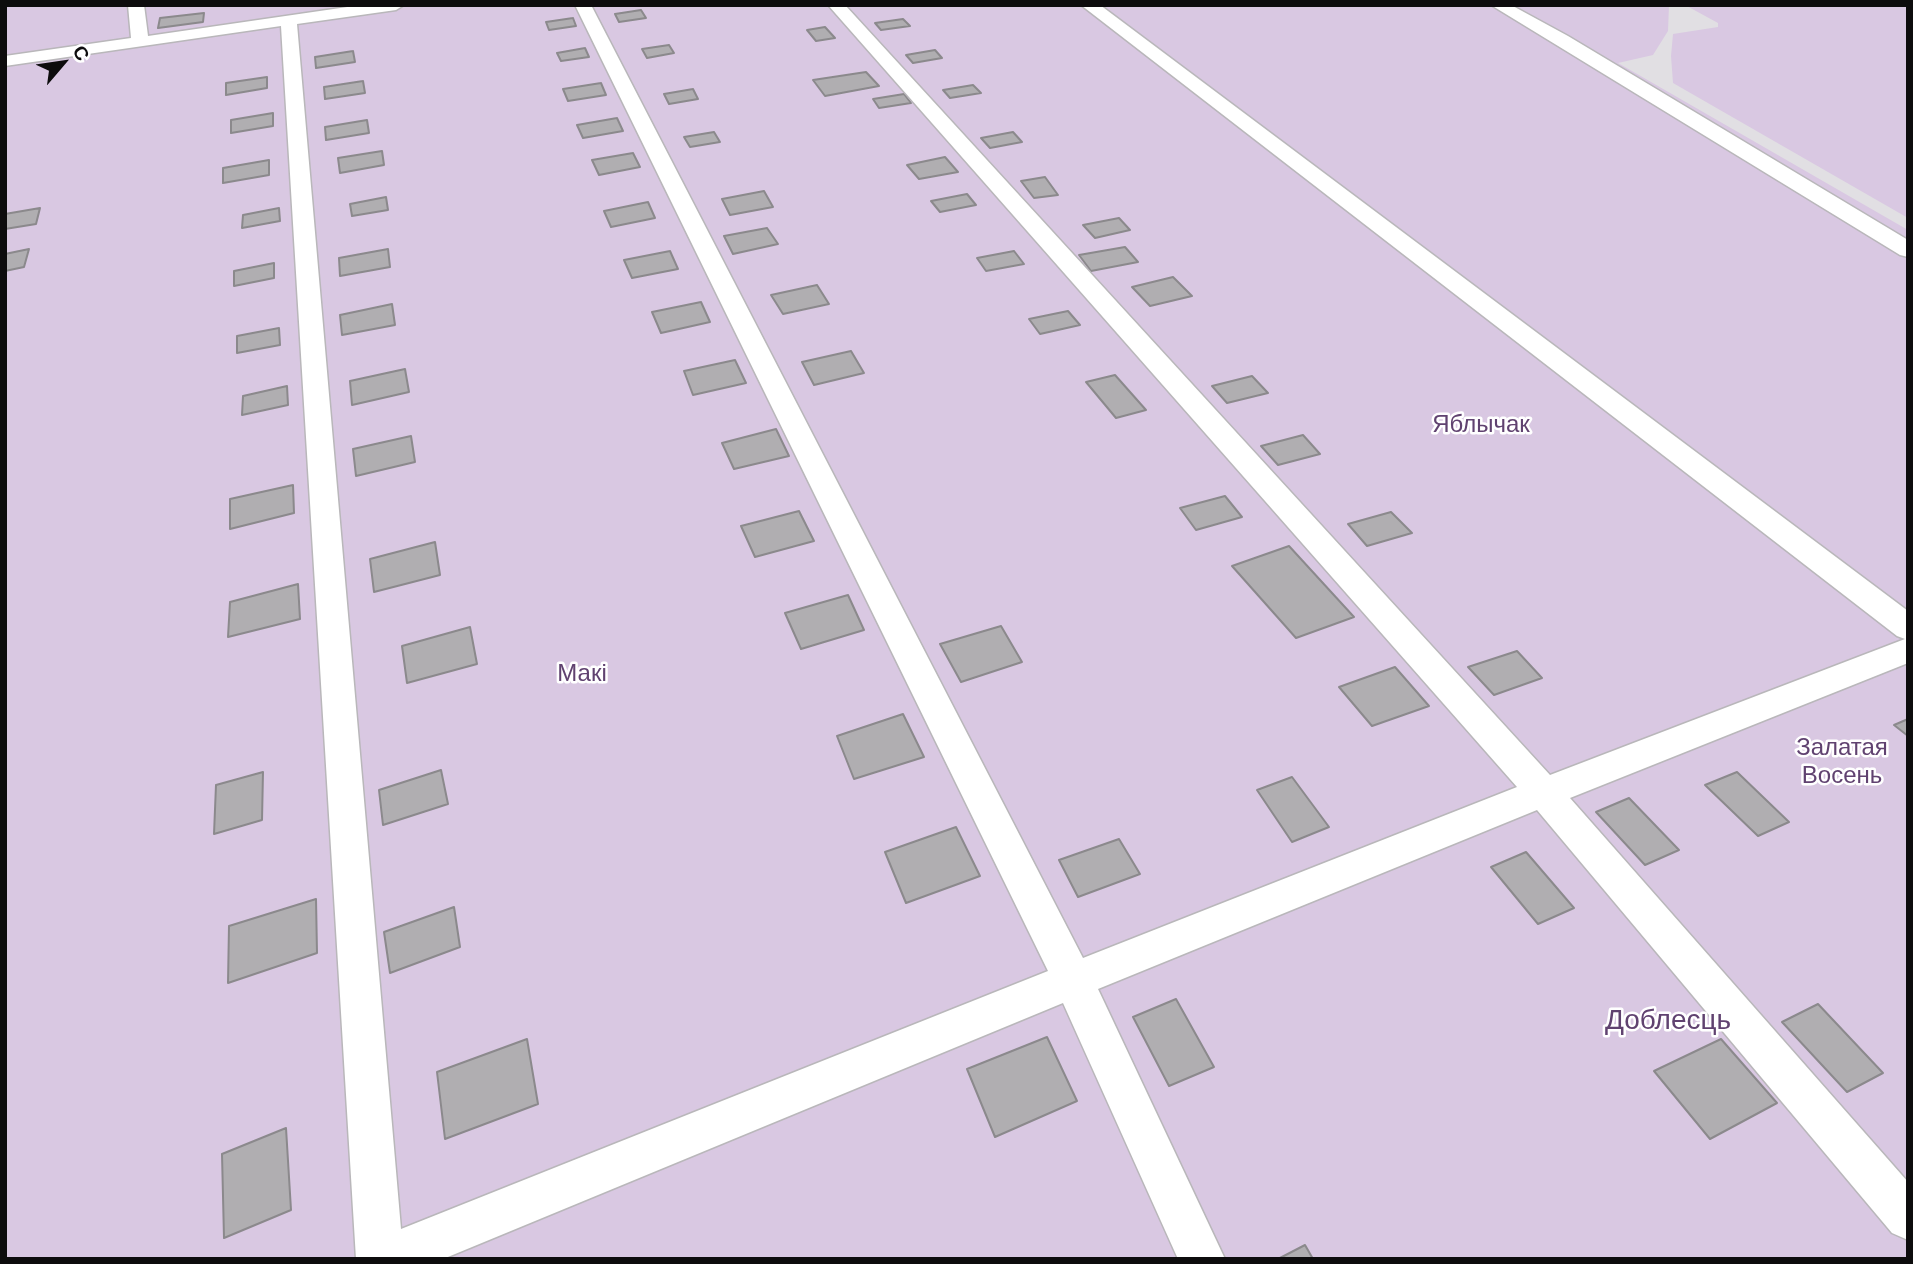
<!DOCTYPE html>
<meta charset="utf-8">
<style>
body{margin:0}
#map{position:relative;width:1913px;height:1264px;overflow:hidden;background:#e1dfe3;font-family:Barlow,sans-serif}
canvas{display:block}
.frame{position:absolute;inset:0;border:7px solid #0d0c0d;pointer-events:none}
.north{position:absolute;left:28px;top:28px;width:70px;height:70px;-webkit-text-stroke:5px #fff;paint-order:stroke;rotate:61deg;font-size:19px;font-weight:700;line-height:28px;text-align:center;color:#0d0c0d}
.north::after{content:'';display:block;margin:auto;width:24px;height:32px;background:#0d0c0d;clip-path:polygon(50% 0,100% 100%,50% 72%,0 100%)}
</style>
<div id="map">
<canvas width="1913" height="1264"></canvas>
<div class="frame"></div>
<div class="north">С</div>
</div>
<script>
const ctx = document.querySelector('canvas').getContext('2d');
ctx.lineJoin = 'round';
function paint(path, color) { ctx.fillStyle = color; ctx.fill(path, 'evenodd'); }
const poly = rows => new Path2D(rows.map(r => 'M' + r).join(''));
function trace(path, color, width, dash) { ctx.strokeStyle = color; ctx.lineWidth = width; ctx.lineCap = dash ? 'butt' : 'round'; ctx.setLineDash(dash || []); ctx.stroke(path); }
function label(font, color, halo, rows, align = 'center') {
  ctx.font = font + ' Barlow,sans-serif'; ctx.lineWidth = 5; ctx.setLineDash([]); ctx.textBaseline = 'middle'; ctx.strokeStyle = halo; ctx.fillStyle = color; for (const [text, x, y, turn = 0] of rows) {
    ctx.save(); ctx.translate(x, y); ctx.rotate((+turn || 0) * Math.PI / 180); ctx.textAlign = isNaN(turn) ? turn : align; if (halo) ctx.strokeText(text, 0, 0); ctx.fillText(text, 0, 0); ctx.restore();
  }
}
paint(poly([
 [5,5,1669,5,1668,31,1653,55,1618,63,1908,230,1908,1259,5,1259],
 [1685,5,1908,5,1908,218,1673,83,1671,56,1673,34,1718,27,1718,23]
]), '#d9c8e2');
const building = poly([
 [641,10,646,18,619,22,615,14,641,10],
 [204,13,203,22,158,28,160,18,204,13],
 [573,18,576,26,549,30,546,22,573,18],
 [903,19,910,26,881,30,875,23,903,19],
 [825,27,835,38,816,41,807,30,825,27],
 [669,45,674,53,647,58,642,49,669,45],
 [585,48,589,57,561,61,557,53,585,48],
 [935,50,942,58,913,63,906,55,935,50],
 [353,51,355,62,316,68,315,57,353,51],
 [866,72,879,86,825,96,813,80,866,72],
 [267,77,267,88,226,95,226,83,267,77],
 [363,81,365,93,325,99,324,87,363,81],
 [601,83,606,95,568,101,563,89,601,83],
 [973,85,981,93,950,98,943,90,973,85],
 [693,89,698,99,669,104,664,94,693,89],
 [904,94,911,103,879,108,873,99,904,94],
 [273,113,273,126,231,133,231,120,273,113],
 [617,118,623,131,583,138,577,125,617,118],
 [367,120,369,133,326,140,325,127,367,120],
 [714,132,720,142,690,147,684,137,714,132],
 [1013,132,1022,142,990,148,981,138,1013,132],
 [382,151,384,165,340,173,338,158,382,151],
 [633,153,640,167,599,175,592,160,633,153],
 [945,157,958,172,919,179,907,165,945,157],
 [269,160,269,175,223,183,223,168,269,160],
 [1045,177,1058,195,1034,198,1021,181,1045,177],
 [764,191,773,207,730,215,722,199,764,191],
 [967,194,976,205,940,212,931,201,967,194],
 [386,197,388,210,352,216,350,204,386,197],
 [648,202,655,218,611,227,604,211,648,202],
 [40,208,36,224,5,229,5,214,40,208],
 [279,208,280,221,242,228,243,215,279,208],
 [1119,218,1130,230,1095,238,1083,225,1119,218],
 [767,228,778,244,733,254,724,236,767,228],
 [1125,247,1138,262,1091,271,1079,255,1125,247],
 [29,249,24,267,5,271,5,254,29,249],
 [388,249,390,267,340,276,339,258,388,249],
 [670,251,678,269,632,278,624,260,670,251],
 [1014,251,1024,264,986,271,977,258,1014,251],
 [274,263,274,278,234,286,234,271,274,263],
 [1173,277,1192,296,1150,306,1132,287,1173,277],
 [817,285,829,304,783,314,771,295,817,285],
 [701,302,710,322,661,333,652,312,701,302],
 [392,304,395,325,342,335,340,315,392,304],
 [1068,311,1080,325,1040,334,1029,319,1068,311],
 [279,328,280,345,237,353,237,336,279,328],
 [851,351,864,373,814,385,802,362,851,351],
 [735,360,746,383,693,395,684,371,735,360],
 [405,369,409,392,352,405,350,381,405,369],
 [1115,375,1146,410,1116,418,1086,382,1115,375],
 [1252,376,1268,393,1227,403,1212,386,1252,376],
 [287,386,288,405,242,415,243,396,287,386],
 [776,429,789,456,734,469,722,443,776,429],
 [1303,435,1320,454,1278,465,1261,446,1303,435],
 [411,436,415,462,356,476,353,449,411,436],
 [293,485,294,513,230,529,230,499,293,485],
 [1225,496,1242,517,1196,530,1180,508,1225,496],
 [799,511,814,541,755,557,741,526,799,511],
 [1391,512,1412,533,1367,546,1348,524,1391,512],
 [435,542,440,575,374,592,370,559,435,542],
 [1289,546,1354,617,1296,638,1232,566,1289,546],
 [298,584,300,619,228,637,230,602,298,584],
 [848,595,864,630,801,649,785,613,848,595],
 [1001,626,1022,662,961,682,940,644,1001,626],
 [470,627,477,664,407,683,402,646,470,627],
 [1517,651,1542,678,1494,695,1468,667,1517,651],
 [1395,667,1429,706,1372,726,1339,687,1395,667],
 [903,714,924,757,854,779,837,736,903,714],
 [1908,719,1908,736,1894,725,1908,719],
 [441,770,448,804,383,825,379,790,441,770],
 [263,772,262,820,214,834,216,785,263,772],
 [1737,772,1789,822,1758,836,1705,785,1737,772],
 [1292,777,1329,827,1292,842,1257,790,1292,777],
 [1629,798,1679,850,1645,865,1596,812,1629,798],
 [956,827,980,876,906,903,885,852,956,827],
 [1119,839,1140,874,1078,897,1059,860,1119,839],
 [1526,852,1574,908,1538,924,1491,867,1526,852],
 [316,899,317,953,228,983,229,926,316,899],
 [454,907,460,947,390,973,384,932,454,907],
 [1176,999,1214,1067,1169,1086,1133,1017,1176,999],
 [1818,1004,1883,1073,1847,1092,1782,1022,1818,1004],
 [1047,1037,1077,1101,995,1137,967,1069,1047,1037],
 [527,1039,538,1104,445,1139,437,1072,527,1039],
 [1721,1039,1777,1103,1710,1139,1654,1071,1721,1039],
 [286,1128,291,1210,224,1238,222,1154,286,1128],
 [1305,1245,1313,1259,1278,1259,1305,1245]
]);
paint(building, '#b0aeb1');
trace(building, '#8b898c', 2);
const service = poly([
 [128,5,144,5,148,36,361,5,404,5,396,10,297,24,401,1229,1048,971,575,5,591,5,1083,958,1517,787,828,5,845,5,1550,775,1905,639,1897,636,1081,5,1100,5,1908,611,1908,663,1570,798,1908,1182,1908,1240,1892,1233,1537,810,1098,989,1225,1259,1178,1259,1063,1003,443,1259,356,1259,281,26,5,66,5,56,131,38,128,5],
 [1491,5,1511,5,1568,36,1908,240,1908,257,1900,255,1491,5]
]);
trace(service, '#b9b7ba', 3);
paint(service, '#fff');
label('24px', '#604270', '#fff', [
 ["Яблычак",1481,424],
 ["Макі",582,673],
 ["Залатая",1842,747],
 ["Восень",1842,775]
]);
label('28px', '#604270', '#fff', [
 ["Доблесць",1668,1020]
]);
</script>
